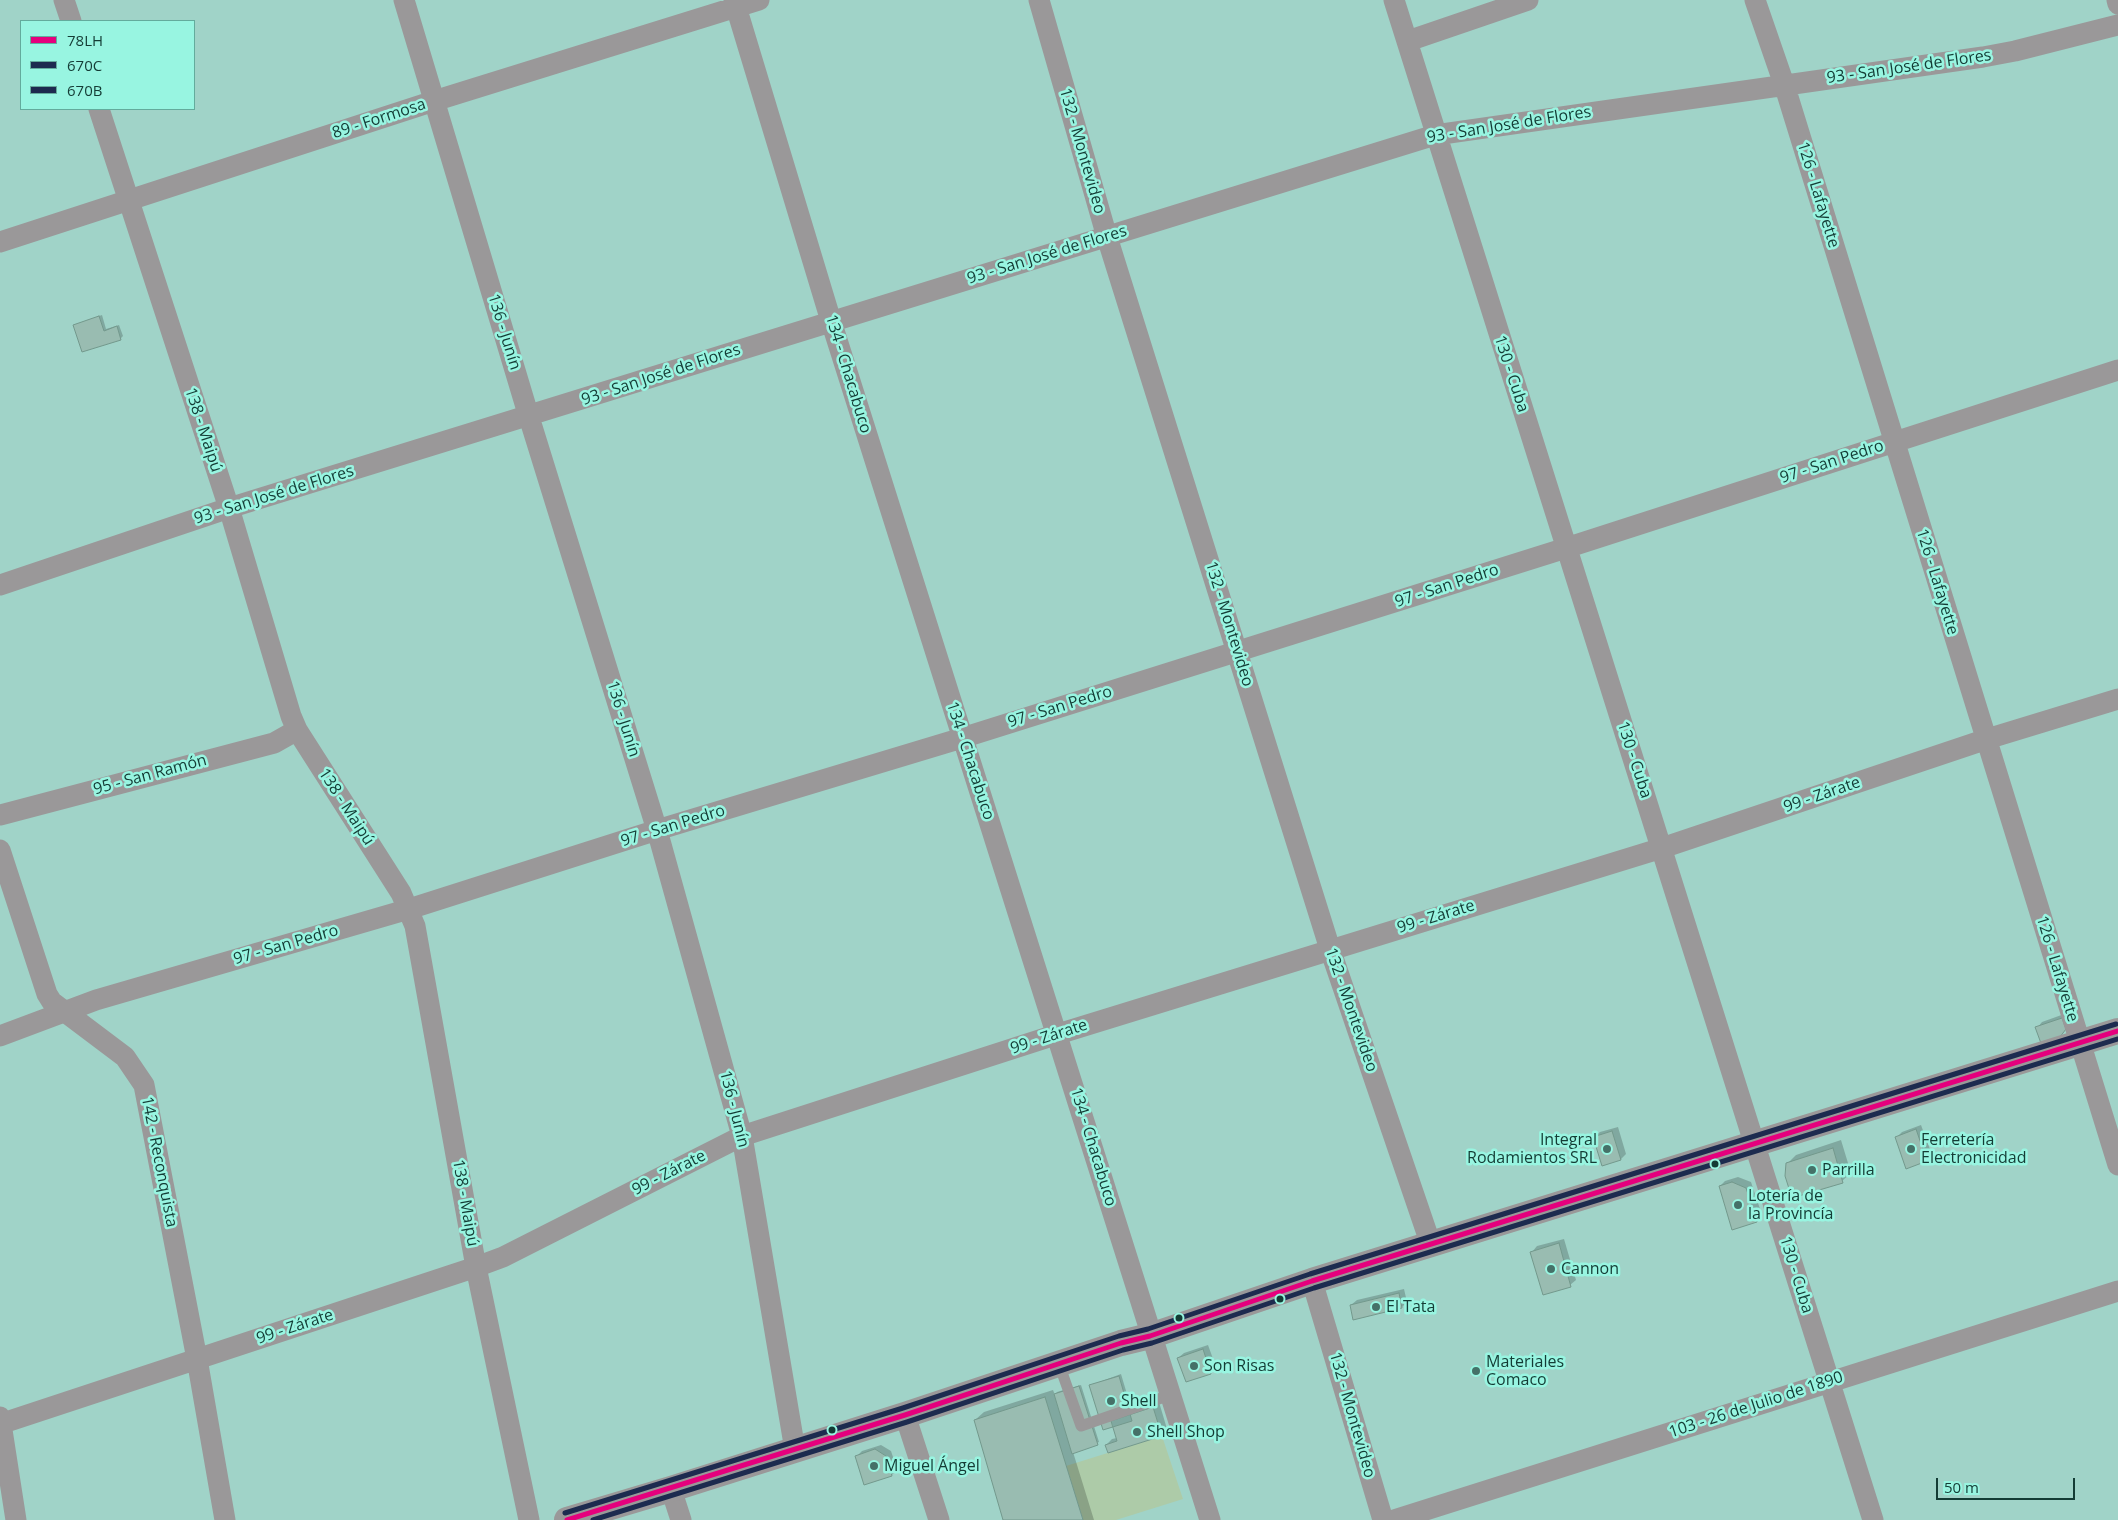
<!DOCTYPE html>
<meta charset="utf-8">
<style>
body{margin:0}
#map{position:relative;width:2118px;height:1520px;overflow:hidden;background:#a0d3c8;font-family:"Open Sans",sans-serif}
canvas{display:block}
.legend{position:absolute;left:20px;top:20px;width:175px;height:90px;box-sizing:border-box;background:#98f5e1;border:1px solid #63ab9c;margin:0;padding:6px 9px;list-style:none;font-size:15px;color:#143c35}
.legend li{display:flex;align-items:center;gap:10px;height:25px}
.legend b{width:25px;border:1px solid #63ab9c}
.scale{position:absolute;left:1936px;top:1478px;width:139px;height:22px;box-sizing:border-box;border:2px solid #143c35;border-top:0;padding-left:6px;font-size:15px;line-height:18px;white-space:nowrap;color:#143c35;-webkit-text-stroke:4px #98f5e1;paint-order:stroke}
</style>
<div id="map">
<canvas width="2118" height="1520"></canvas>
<ul class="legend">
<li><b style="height:6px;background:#e5007d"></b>78LH</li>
<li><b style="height:6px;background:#1d2b4f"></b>670C</li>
<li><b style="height:6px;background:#1d2b4f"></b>670B</li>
</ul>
<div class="scale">50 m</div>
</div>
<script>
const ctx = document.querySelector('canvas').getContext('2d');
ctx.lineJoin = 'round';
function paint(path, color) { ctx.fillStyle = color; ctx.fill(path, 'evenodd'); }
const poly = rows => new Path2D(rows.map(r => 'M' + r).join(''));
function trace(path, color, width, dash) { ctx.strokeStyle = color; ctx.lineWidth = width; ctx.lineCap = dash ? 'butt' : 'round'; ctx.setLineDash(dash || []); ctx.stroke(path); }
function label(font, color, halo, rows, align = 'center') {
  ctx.font = font + ' "Open Sans",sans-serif'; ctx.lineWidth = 5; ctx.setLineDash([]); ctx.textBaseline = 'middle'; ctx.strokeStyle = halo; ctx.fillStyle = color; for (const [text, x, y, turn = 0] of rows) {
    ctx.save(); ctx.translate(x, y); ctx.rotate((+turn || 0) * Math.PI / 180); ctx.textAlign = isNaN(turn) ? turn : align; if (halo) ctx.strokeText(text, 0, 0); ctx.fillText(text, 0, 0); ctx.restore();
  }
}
paint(poly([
 [1162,1436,1183,1499,1116,1520,1083,1520,1066,1466]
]), '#adcba8');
paint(poly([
 [102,315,106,329,119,325,123,336,120,339,75,325],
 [2067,1013,2062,1034,2037,1028,2042,1022],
 [1921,1125,1932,1155,1927,1160,1907,1167,1897,1137,1902,1132],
 [1618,1127,1626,1154,1621,1159,1594,1137,1600,1132],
 [1841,1140,1851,1173,1842,1181,1788,1163,1796,1155],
 [1738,1177,1751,1182,1762,1215,1756,1221,1720,1186,1725,1181],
 [1564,1239,1576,1280,1570,1285,1532,1252,1537,1246],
 [1404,1289,1407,1302,1402,1307,1351,1305,1357,1300],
 [1208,1345,1216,1367,1210,1373,1178,1358,1184,1353],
 [1121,1374,1132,1411,1159,1402,1167,1429,1162,1435,1108,1451,1106,1445,1112,1439,1117,1438,1113,1426,1091,1385],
 [1081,1385,1099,1442,1073,1452,1094,1520,1005,1520,975,1420,984,1412,1053,1390,1055,1395,1057,1392],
 [881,1445,891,1451,897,1469,892,1475,865,1483,857,1456,862,1451]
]), '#0003');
const building = poly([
 [99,316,104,331,117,326,121,340,82,352,73,325,99,316],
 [2062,1018,2066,1029,2057,1041,2042,1046,2035,1027,2062,1018],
 [1916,1129,1927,1161,1906,1169,1895,1137,1916,1129],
 [1612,1131,1621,1160,1602,1166,1593,1137,1612,1131],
 [1833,1148,1843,1183,1792,1198,1785,1176,1786,1163,1833,1148],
 [1732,1182,1746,1188,1757,1222,1732,1230,1719,1186,1732,1182],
 [1559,1243,1571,1287,1543,1295,1530,1252,1559,1243],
 [1399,1293,1402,1308,1353,1320,1350,1305,1399,1293],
 [1203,1349,1211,1374,1186,1382,1177,1358,1203,1349],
 [1119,1376,1132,1421,1103,1430,1089,1385,1119,1376],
 [1079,1386,1098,1445,1072,1454,1054,1394,1079,1386],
 [1045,1397,1083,1520,1003,1520,974,1420,1045,1397],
 [1153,1407,1162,1436,1108,1453,1105,1445,1117,1441,1111,1421,1153,1407],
 [875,1449,886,1456,892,1476,864,1485,855,1456,875,1449]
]);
paint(building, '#99bcb1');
trace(building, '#73988c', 1);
trace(poly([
 [1059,1364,1081,1426,1170,1395]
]), '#9a9899', 11);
trace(poly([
 [64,0,71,21],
 [404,0,529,417,657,830,742,1136,795,1450],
 [734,0,831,321,1210,1520],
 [1039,0,1107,237,1330,949,1431,1245],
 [1394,0,1873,1520],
 [1755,0,1784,84,2118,1165],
 [2117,0,2118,4],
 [1408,41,1528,0],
 [99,109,229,508,291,716,297,730,401,893,415,926,476,1267,529,1520],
 [0,242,434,101,759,0],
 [0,585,229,508,1435,135,1983,57,2015,51,2118,25],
 [0,815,274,743,297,730],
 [0,850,47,994,52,1002,125,1057,144,1085,197,1359,225,1520],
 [0,1036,96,1000,409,909,657,830,962,738,1566,548,2118,370],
 [1312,1281,1383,1520],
 [905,1415,939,1520],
 [0,1417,16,1520],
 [0,1424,476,1267,503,1257,742,1136,1058,1034,1662,848,1987,739,2118,699],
 [671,1489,681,1520],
 [1394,1520,2118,1291]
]), '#9a9899', 21);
trace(poly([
 [567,1520,671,1489,905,1415,1121,1343,1150,1336,1312,1281,2118,1031]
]), '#9a9899', 26);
trace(poly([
 [567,1520,905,1415,1121,1343,1150,1336,1312,1281,2118,1031]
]), '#e5007d', 5);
trace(poly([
 [593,1520,907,1422,1123,1350,1152,1343,1314,1288,2118,1039]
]), '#1d2b4f', 5);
trace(poly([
 [565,1513,903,1408,1119,1336,1148,1329,1310,1274,2116,1024]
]), '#1d2b4f', 5);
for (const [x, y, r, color] of [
 [1607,1149,5,"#457168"],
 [1911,1149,5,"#457168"],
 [1715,1164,4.5,"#143c35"],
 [1812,1170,5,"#457168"],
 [1738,1205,5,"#457168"],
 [1551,1269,5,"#457168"],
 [1280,1299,4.5,"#143c35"],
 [1376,1307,5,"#457168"],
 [1179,1318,4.5,"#143c35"],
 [1194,1366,5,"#457168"],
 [1476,1371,5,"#457168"],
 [1111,1401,5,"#457168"],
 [832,1430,4.5,"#143c35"],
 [1137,1432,5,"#457168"],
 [874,1466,5,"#457168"]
]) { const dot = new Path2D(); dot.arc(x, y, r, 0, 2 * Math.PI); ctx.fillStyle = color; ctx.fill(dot); trace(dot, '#98f5e1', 2); }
label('16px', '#143c35', '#98f5e1', [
 ["93 - San José de Flores",1909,67,-8],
 ["89 - Formosa",379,119,-18],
 ["93 - San José de Flores",1509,125,-9],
 ["132 - Montevideo",1082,151,74],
 ["126 - Lafayette",1818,195,73],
 ["93 - San José de Flores",1047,255,-17],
 ["136 - Junín",504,332,73],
 ["134 - Chacabuco",848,374,73],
 ["130 - Cuba",1511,374,72],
 ["93 - San José de Flores",661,375,-18],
 ["138 - Maipú",203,430,72],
 ["97 - San Pedro",1832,462,-18],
 ["93 - San José de Flores",274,495,-17],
 ["126 - Lafayette",1937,582,73],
 ["97 - San Pedro",1447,586,-18],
 ["132 - Montevideo",1229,624,73],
 ["97 - San Pedro",1060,707,-17],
 ["136 - Junín",623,719,73],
 ["130 - Cuba",1634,760,72],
 ["134 - Chacabuco",970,761,72],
 ["95 - San Ramón",150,775,-15],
 ["99 - Zárate",1822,795,-19],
 ["138 - Maipú",346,807,57],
 ["97 - San Pedro",673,826,-17],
 ["99 - Zárate",1436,917,-17],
 ["97 - San Pedro",286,945,-16],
 ["126 - Lafayette",2057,969,73],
 ["132 - Montevideo",1351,1010,71],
 ["99 - Zárate",1049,1037,-18],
 ["136 - Junín",734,1109,76],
 ["134 - Chacabuco",1093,1147,73],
 ["142 - Reconquista",159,1162,79],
 ["99 - Zárate",669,1173,-27],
 ["138 - Maipú",465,1203,80],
 ["130 - Cuba",1796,1275,73],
 ["99 - Zárate",295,1327,-18],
 ["103 - 26 de Julio de 1890",1756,1405,-18],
 ["132 - Montevideo",1352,1415,74]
]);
label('16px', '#143c35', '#98f5e1', [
 ["Integral",1597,1140,"right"],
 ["Rodamientos SRL",1597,1158,"right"],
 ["Ferretería",1921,1140],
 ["Electronicidad",1921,1158],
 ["Parrilla",1822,1170],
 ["Lotería de",1748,1196],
 ["la Provincía",1748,1214],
 ["Cannon",1561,1269],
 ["El Tata",1386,1307],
 ["Materiales",1486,1362],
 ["Comaco",1486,1380],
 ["Son Risas",1204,1366],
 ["Shell",1121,1401],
 ["Shell Shop",1147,1432],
 ["Miguel Ángel",884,1466]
], 'left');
</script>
